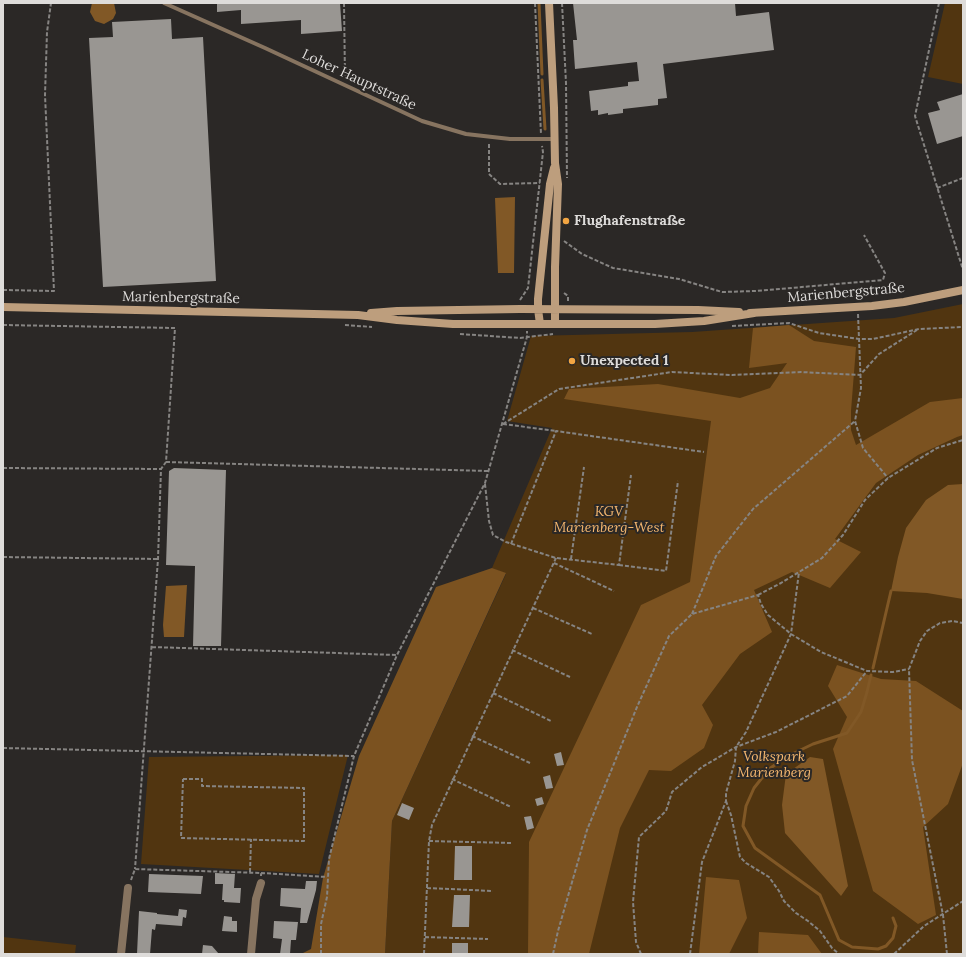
<!DOCTYPE html>
<meta charset="utf-8">
<style>
body{margin:0}
#map{position:relative;width:966px;height:957px;overflow:hidden;background:#2b2826;font-family:Lora,serif}
canvas{display:block}
.frame{position:absolute;inset:0;border:4px solid #dedcda;pointer-events:none}
</style>
<div id="map">
<canvas width="966" height="957"></canvas>
<div class="frame"></div>
</div>
<script>
const ctx = document.querySelector('canvas').getContext('2d');
ctx.lineJoin = 'round';
function paint(path, color) { ctx.fillStyle = color; ctx.fill(path, 'evenodd'); }
const poly = rows => new Path2D(rows.map(r => 'M' + r).join(''));
function trace(path, color, width, dash) { ctx.strokeStyle = color; ctx.lineWidth = width; ctx.lineCap = dash ? 'butt' : 'round'; ctx.setLineDash(dash || []); ctx.stroke(path); }
function label(font, color, halo, rows, align = 'center') {
  ctx.font = font + ' Lora,serif'; ctx.lineWidth = 4; ctx.setLineDash([]); ctx.textBaseline = 'middle'; ctx.strokeStyle = halo; ctx.fillStyle = color; for (const [text, x, y, turn = 0] of rows) {
    ctx.save(); ctx.translate(x, y); ctx.rotate((+turn || 0) * Math.PI / 180); ctx.textAlign = isNaN(turn) ? turn : align; if (halo) ctx.strokeText(text, 0, 0); ctx.fillText(text, 0, 0); ctx.restore();
  }
}
paint(poly([
 [945,3,963,3,963,84,928,77],
 [963,304,963,954,385,954,392,821,506,574,492,568,552,428,507,421,531,336,692,332,894,318],
 [348,755,319,874,141,864,149,757],
 [3,937,76,945,75,954,3,954]
]), '#513510');
paint(poly([
 [789,325,814,341,856,347,851,411,851,430,856,445,930,402,963,398,963,435,957,437,918,455,876,483,835,539,861,552,830,588,792,572,754,590,772,632,740,654,702,705,713,725,704,748,671,771,649,770,620,828,589,954,528,954,529,842,641,605,690,582,711,421,564,399,569,389,658,384,740,398,770,388,787,363,749,368,753,328],
 [492,568,506,573,392,821,385,954,302,954,303,953,311,949,323,878,359,756,436,587],
 [837,665,881,679,916,681,963,711,963,763,948,804,923,827,936,915,918,924,873,891,833,749,847,717,828,686],
 [706,877,739,880,747,918,729,954,699,954],
 [759,932,808,935,822,954,758,954]
]), '#7b5220');
paint(poly([
 [92,3,114,3,116,13,113,19,104,24,95,21,90,12],
 [515,197,514,273,498,273,495,198],
 [963,484,963,599,927,593,891,591,898,557,906,528,926,500,948,485],
 [187,585,184,637,164,637,163,625,166,586],
 [810,757,823,759,848,886,841,896,785,833,782,805,786,774]
]), '#815826');
trace(poly([
 [539,3,542,74],
 [542,80,545,129],
 [873,668,891,591],
 [871,675,867,692,861,712,847,733,813,744,788,756,769,769,754,788,746,806,743,826,755,848,820,895,839,940,852,947,878,949,886,946,893,938,896,926,893,918]
]), '#815826', 3);
paint(poly([
 [217,3,340,3,342,31,301,34,301,20,241,24,241,10,217,12],
 [573,3,735,3,736,16,769,12,774,50,663,64,667,98,658,99,658,105,623,109,623,113,608,115,608,113,598,115,598,110,591,111,589,91,628,86,628,82,639,81,637,62,575,69,573,40,577,40],
 [171,19,172,39,203,37,216,281,103,287,89,38,113,37,112,22],
 [963,94,963,136,937,144,928,113,940,110,937,102],
 [174,468,226,470,221,646,193,646,195,566,166,565,169,471],
 [561,752,564,765,557,766,554,754],
 [550,775,553,788,546,789,543,777],
 [542,797,544,804,537,806,535,799],
 [402,803,414,808,409,820,397,815],
 [531,816,534,828,527,830,524,817],
 [455,846,472,846,472,880,454,880],
 [215,873,235,874,234,888,241,888,240,903,224,902,224,900,222,900,223,884,215,884],
 [149,874,203,876,201,894,148,892],
 [306,881,317,881,316,890,307,923,300,923,301,908,280,906,281,888,305,889],
 [454,895,470,895,469,927,452,927],
 [179,909,187,910,186,918,183,917,182,926,156,924,155,930,152,929,150,954,137,954,139,911,157,913,157,914,178,916],
 [224,916,232,917,232,921,237,921,237,932,222,931],
 [274,921,298,922,296,940,291,940,290,954,280,954,282,939,273,938],
 [452,943,468,943,468,953,452,953],
 [203,945,212,946,219,954,202,954]
]), '#999692');
trace(poly([
 [344,3,345,78],
 [535,3,541,134],
 [562,3,566,83,567,178],
 [939,3,915,116,963,270],
 [489,144,489,174,500,184,540,183],
 [937,188,963,178],
 [564,241,582,254,613,268,679,279,722,292,756,291,883,280,885,273,864,235],
 [3,290,54,291,45,95,47,32,51,3],
 [564,293,568,296,568,301],
 [520,300,528,288,543,152,542,146],
 [858,314,861,388,855,421,863,448,888,478],
 [3,325,175,328,166,462,161,469,158,559,135,869],
 [345,325,372,327],
 [732,326,789,323,819,333,859,339,873,339,919,329,963,327],
 [460,334,520,338,553,334],
 [503,424,559,389,672,372,732,375,801,372,860,375,879,354,917,330],
 [503,424,556,431],
 [166,462,488,471],
 [3,468,161,469],
 [485,484,489,521,493,535,506,542,556,558,619,565,631,475],
 [511,544,556,431,704,452],
 [3,557,158,559],
 [571,559,584,467],
 [554,563,614,591],
 [619,565,666,571,678,481],
 [758,595,781,583,822,558,843,535,865,500,888,478,937,448,963,440],
 [533,608,592,634],
 [692,614,716,556,753,509,855,421],
 [152,647,397,655],
 [512,650,570,677],
 [493,693,551,721],
 [472,736,530,763],
 [3,748,354,756],
 [183,779,202,779,202,786,304,788,304,841,181,838,183,779],
 [452,779,511,807],
 [726,801,731,815,740,857,746,863,769,877,779,891,784,901,796,913,808,921,820,931,832,948,839,954],
 [429,841,511,843],
 [250,872,251,839],
 [261,873,327,877],
 [131,880,135,869,261,873,261,876],
 [427,888,493,891],
 [425,937,488,939],
 [321,954,321,924,327,897,329,859,354,756,397,655,485,483,527,337,527,331],
 [424,954,429,841,432,825,556,558],
 [553,954,558,931,587,830,637,707,669,636,692,614,758,595,761,604,768,615,791,634,821,652,867,671,893,672,909,669],
 [641,954,636,942,633,902,639,837,666,811,672,792,702,767,736,747,776,732,847,696,867,671],
 [690,954,702,862,726,801,726,793,735,761,736,747,746,732,791,634,799,572],
 [894,954,924,926,963,901],
 [947,954,943,915,912,760,909,669,920,641,927,631,940,623,952,621,963,623]
]), '#868482', 2, [4, 2]);
trace(poly([
 [164,3,265,48,422,121,466,134,510,139,554,139]
]), '#877460', 4);
trace(poly([
 [121,954,128,888],
 [251,954,256,899,261,883]
]), '#877460', 8);
trace(poly([
 [549,3,554,108,555,163,558,184,555,267,555,324],
 [3,307,358,315,397,320,453,324,655,324,704,321,754,313],
 [371,313,397,311,520,309,698,310,739,312],
 [750,313,872,306,904,302,963,290],
 [540,324,538,309,538,299,550,184,554,168]
]), '#bd9e7d', 8);
for (const [x, y, r, color] of [
 [566,221,4,"#f2a542"],
 [572,361,4,"#f2a542"]
]) { const dot = new Path2D(); dot.arc(x, y, r, 0, 2 * Math.PI); ctx.fillStyle = color; ctx.fill(dot); trace(dot, '#2b2826', 1.5); }
label('14px', '#dedcda', '#2b2826', [
 ["Loher Hauptstraße",359,80,25],
 ["Marienbergstraße",846,293,-5],
 ["Marienbergstraße",181,298,1]
]);
label('bold 14px', '#dedcda', '#2b2826', [
 ["Flughafenstraße",574,221],
 ["Unexpected 1",580,361]
], 'left');
label('italic 14px', '#f5b76f', '#2b2826', [
 ["KGV",609,512],
 ["Marienberg-West",609,528],
 ["Volkspark",774,757],
 ["Marienberg",774,773]
]);
</script>
